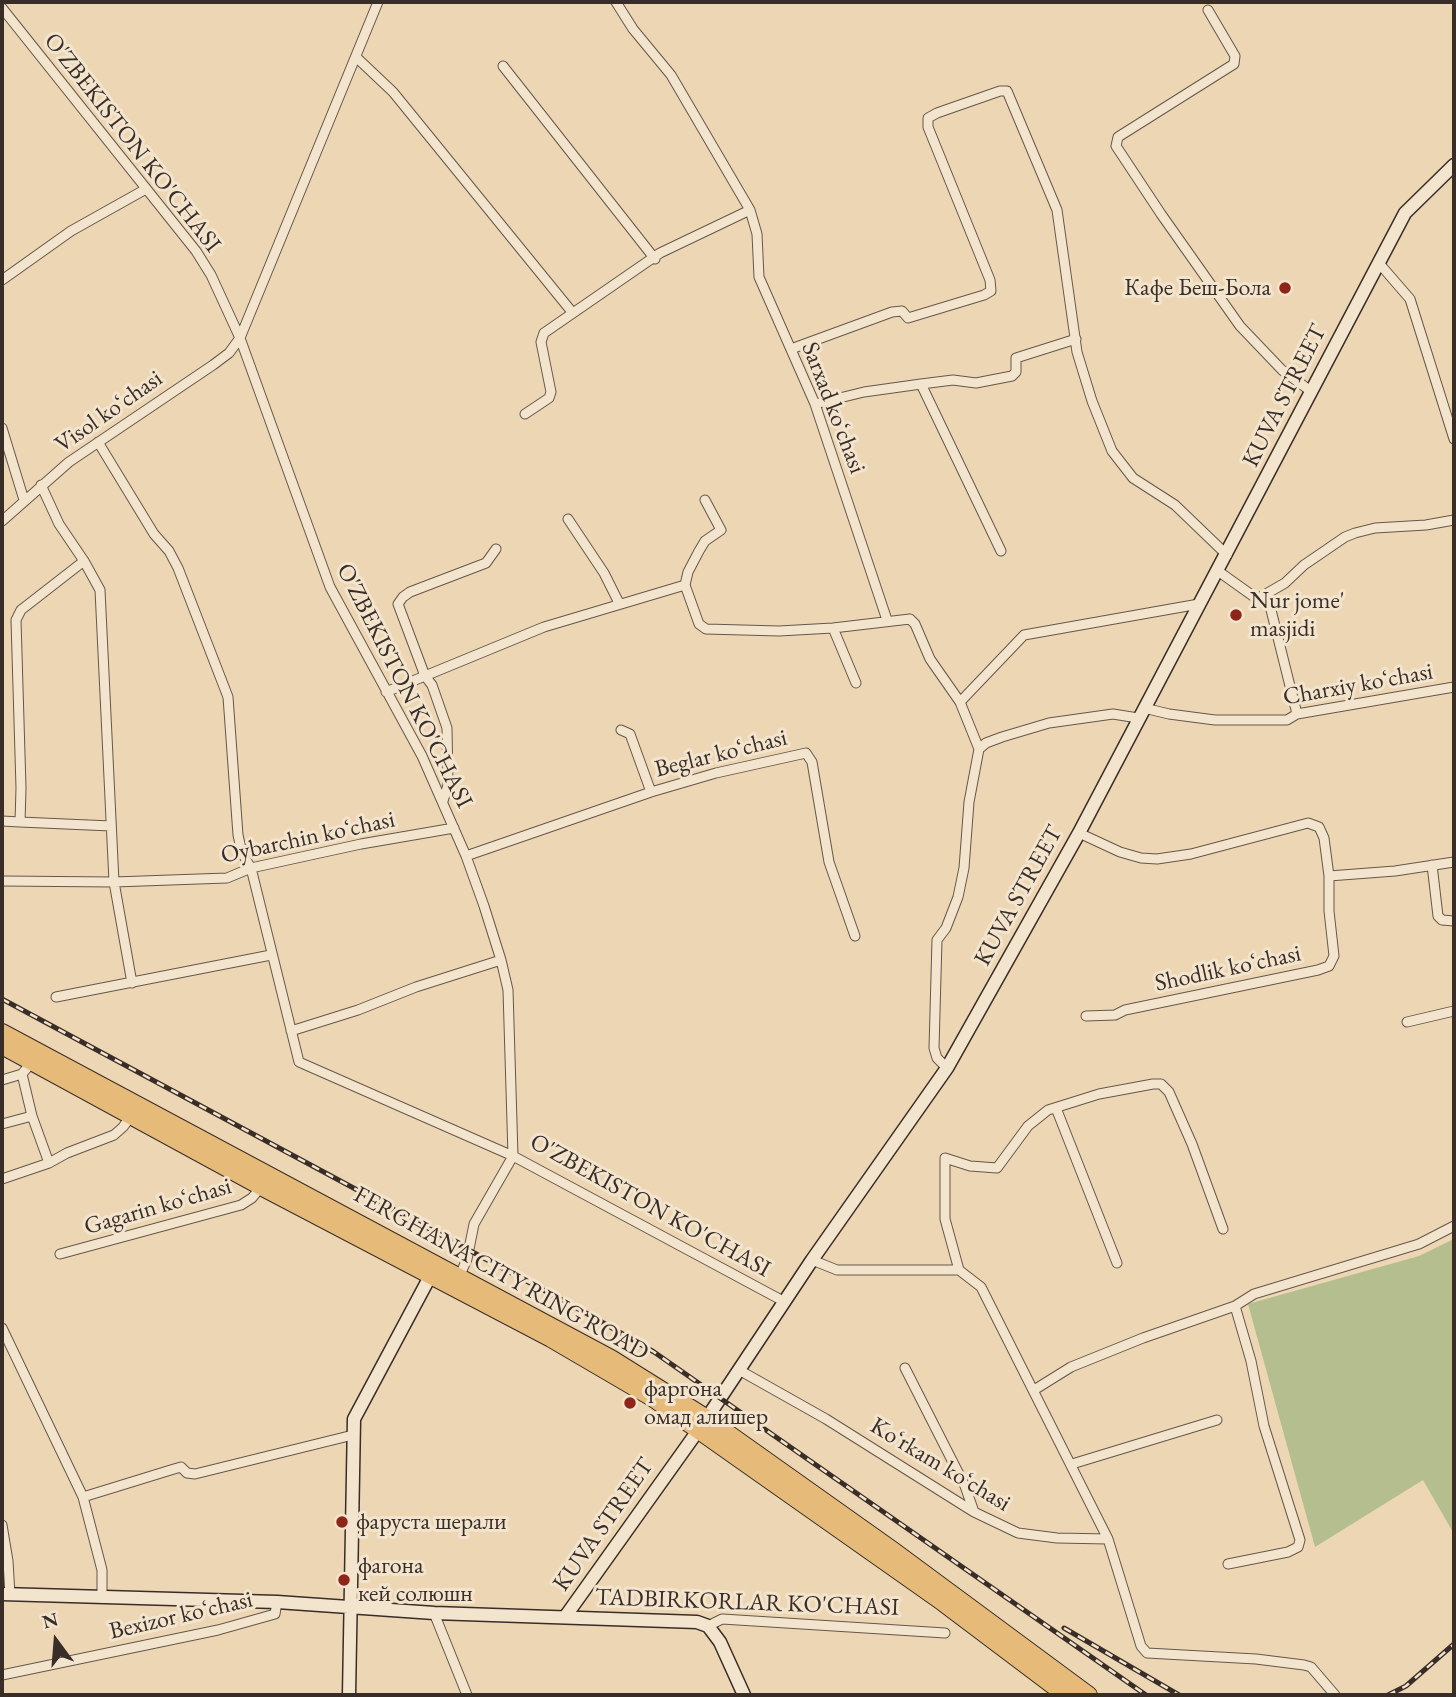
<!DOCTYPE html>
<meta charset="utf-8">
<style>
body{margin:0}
#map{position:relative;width:1456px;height:1697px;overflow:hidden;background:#edd6b3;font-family:"EB Garamond",serif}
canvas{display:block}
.frame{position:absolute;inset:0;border:4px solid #392d27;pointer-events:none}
.north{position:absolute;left:21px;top:1606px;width:70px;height:70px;-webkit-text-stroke:5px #f3e4ce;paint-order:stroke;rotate:344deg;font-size:19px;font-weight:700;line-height:28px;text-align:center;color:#392d27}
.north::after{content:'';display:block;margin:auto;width:24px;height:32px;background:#392d27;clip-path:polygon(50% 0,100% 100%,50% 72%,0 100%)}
</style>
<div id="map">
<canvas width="1456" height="1697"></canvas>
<div class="frame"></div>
<div class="north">N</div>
</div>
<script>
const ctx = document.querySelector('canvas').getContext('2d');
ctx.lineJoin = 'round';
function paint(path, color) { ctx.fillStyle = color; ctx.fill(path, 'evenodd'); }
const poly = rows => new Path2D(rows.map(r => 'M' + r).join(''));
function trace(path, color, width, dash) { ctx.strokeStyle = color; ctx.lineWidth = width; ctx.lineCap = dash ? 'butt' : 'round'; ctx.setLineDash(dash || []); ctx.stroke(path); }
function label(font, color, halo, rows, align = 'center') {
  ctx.font = font + ' "EB Garamond",serif'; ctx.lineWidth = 6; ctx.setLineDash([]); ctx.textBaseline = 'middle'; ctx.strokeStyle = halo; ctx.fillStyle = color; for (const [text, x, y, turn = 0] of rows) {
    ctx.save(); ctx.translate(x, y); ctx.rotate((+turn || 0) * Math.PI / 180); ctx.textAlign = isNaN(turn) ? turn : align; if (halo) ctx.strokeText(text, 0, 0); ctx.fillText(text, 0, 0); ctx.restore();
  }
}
paint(poly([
 [1454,1239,1454,1534,1423,1480,1315,1547,1248,1304,1419,1256]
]), '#b5be8f');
const street = poly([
 [616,2,633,29,671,75,750,210,757,234,759,277,815,404,887,620],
 [2,8,196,251,211,275,240,338,330,587,422,756,466,856,484,906,501,960,508,990,513,1156,785,1302],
 [1208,10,1235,56,1234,64,1118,137,1116,146,1161,214,1240,326,1282,370,1312,392],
 [356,57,393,92,572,312],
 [503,66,655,259],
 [1378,262,1410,299,1454,439],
 [2,280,71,231,146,189],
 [791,349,892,312,902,311,908,318,984,295,991,291,990,280,928,127,928,118,937,113,1000,91,1007,91,1057,210,1077,352,1092,401,1112,451,1133,478,1175,505,1227,555],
 [921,384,1001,551],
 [815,404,864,392,921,384,953,380,976,383,1012,376,1016,372,1016,358,1076,339],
 [525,414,549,398,551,392,541,342,544,333,660,253,750,210],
 [2,428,24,500],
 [98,442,154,534,169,551,178,568,228,697,238,835,242,853,251,868,299,1062,513,1156,474,1224,467,1259,460,1275],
 [41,485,59,524,84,561],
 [568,519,604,573,619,603],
 [2,521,69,462,213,365,229,353,240,338,378,2],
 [1218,571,1253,596,1259,598,1285,583,1304,565,1345,537,1355,533,1375,528,1426,525,1454,520],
 [685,585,688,572,699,551,705,541,721,530,705,500],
 [1267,594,1297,714],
 [833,628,856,683],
 [386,692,544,627,685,585,699,624,706,629,779,631,833,628,910,619,915,624,930,659,960,702,979,749,969,802,964,868,958,897,946,928,937,940,934,1048,937,1058,947,1068],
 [960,702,1024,635,1199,604],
 [1144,708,1169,714,1215,720,1287,720,1297,714,1454,687],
 [621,730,630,734,651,792],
 [979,749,986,743,1002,737,1049,723,1113,714,1138,718],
 [443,801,448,785,447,728,432,685,425,676,398,604,403,597,410,592,486,563,496,549],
 [2,821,20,822],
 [111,826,20,822,21,788,16,620,21,610,84,561,100,590,114,882,132,983],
 [1079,833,1120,852,1141,858,1157,859,1191,854,1308,823,1319,827,1324,838,1329,876,1329,911,1334,956,1329,966,1318,970,1125,1010,1115,1015,1086,1016],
 [466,856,651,792,716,773,806,753,812,762,829,862,855,936],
 [1432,865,1438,916,1442,920,1454,921],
 [1329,876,1395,871,1454,862],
 [2,881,114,882,227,878,251,868,361,844,454,828],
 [56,997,271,955],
 [1407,1022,1454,1011],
 [291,1031,358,1010,416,987,501,960],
 [32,1062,22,1074,32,1116,49,1163],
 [2,1080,22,1074],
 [1056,1108,1117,1263],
 [2,1124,32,1116],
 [2,1179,49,1163,67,1153,114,1135,123,1127,131,1116],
 [60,1254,241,1205,252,1198,261,1187],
 [812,1260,837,1270,959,1270,981,1287,1108,1539],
 [959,1270,945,1219,945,1158,970,1166,997,1168,1028,1126,1048,1110,1099,1094,1153,1084,1161,1084,1169,1092,1192,1144,1223,1229],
 [2,1328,83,1497,102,1570,102,1598],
 [905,1368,965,1486,974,1512],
 [739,1370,826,1419,974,1512,1018,1533,1057,1538,1108,1539,1141,1646,1147,1653,1256,1659,1304,1665,1311,1667,1335,1695],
 [1034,1390,1071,1367,1143,1338,1235,1306],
 [1072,1464,1217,1420],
 [83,1497,174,1469,181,1467,187,1473,195,1474,353,1435],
 [2,1525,8,1561,10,1595],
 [1228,1564,1288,1552,1298,1547,1300,1540,1264,1426,1251,1361,1235,1306,1254,1294,1419,1244,1454,1226],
 [434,1613,467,1695],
 [708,1626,722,1619,945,1633],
 [2,1675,218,1630,275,1614,277,1602]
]);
const secondary = poly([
 [2,1594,277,1602,434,1613,697,1622,708,1626,720,1642,744,1695],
 [565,1617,707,1418,812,1260,947,1068,1079,833,1405,213,1454,165],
 [349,1695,354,1419,434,1269]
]);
const highway = poly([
 [2,1032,611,1358,707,1418,893,1550,1089,1695],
 [2,1046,261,1187,551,1339,652,1398,943,1603,1065,1695]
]);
trace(street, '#66574a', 11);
trace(secondary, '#392d27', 15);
trace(highway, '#392d27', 18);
trace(street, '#f3e4ce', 9);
trace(secondary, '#f3e4ce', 12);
trace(highway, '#e6bb7a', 16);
const rail = poly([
 [2,999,586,1313,654,1352,1146,1695],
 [1064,1628,1179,1695],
 [1388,1695,1406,1686,1454,1644]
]);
trace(rail, '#392d27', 5);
trace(rail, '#f3e4ce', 2.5, [8]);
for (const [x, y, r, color] of [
 [1285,288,7,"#8f2418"],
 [1236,615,7,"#8f2418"],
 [630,1403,7,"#8f2418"],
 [342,1522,7,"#8f2418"],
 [344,1580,7,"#8f2418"]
]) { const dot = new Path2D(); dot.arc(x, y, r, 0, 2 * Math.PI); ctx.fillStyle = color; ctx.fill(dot); trace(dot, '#f3e4ce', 2.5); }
label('24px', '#392d27', '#f3e4ce', [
 ["O'ZBEKISTON KO'CHASI",132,143,52],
 ["KUVA STREET",1285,396,-63],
 ["Sarxad koʻchasi",833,408,69],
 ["Visol koʻchasi",109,412,-35],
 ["Charxiy koʻchasi",1358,685,-10],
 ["O'ZBEKISTON KO'CHASI",404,686,63],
 ["Beglar koʻchasi",721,754,-14],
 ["Oybarchin koʻchasi",308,838,-12],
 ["KUVA STREET",1019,896,-61],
 ["Shodlik koʻchasi",1228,969,-12],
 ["O'ZBEKISTON KO'CHASI",650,1206,29],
 ["Gagarin koʻchasi",158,1207,-16],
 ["FERGHANA CITY RING ROAD",501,1274,29],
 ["Koʻrkam koʻchasi",940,1465,31],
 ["KUVA STREET",604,1525,-55],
 ["TADBIRKORLAR KO'CHASI",747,1603,2],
 ["Bexizor koʻchasi",181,1616,-13]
]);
label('24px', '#392d27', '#f3e4ce', [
 ["Кафе Беш-Бола",1271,288,"right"],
 ["Nur jome'",1250,601],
 ["masjidi",1250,629],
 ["фаргона",644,1389],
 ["омад алишер",644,1417],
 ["фаруста шерали",356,1522],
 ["фагона",358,1566],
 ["кей солюшн",358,1594]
], 'left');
</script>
